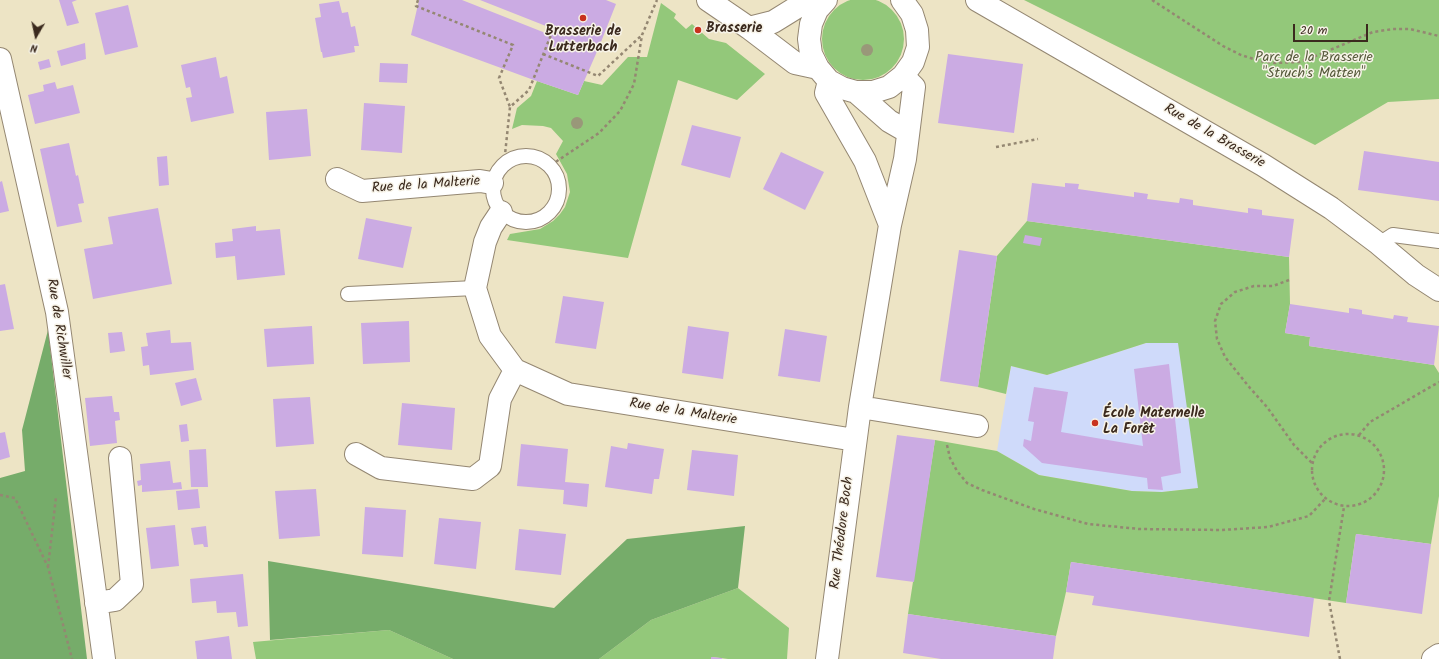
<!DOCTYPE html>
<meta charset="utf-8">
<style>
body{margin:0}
#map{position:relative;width:1439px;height:659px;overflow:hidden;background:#ede4c5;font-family:Kalam,sans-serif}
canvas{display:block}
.north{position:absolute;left:16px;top:16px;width:40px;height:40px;-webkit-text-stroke:3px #f7f3e8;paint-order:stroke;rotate:189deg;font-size:11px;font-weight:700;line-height:16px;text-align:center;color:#3b2a1e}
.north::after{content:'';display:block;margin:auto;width:14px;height:18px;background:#3b2a1e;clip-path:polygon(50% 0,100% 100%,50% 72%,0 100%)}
.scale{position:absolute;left:1293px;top:24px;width:75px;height:18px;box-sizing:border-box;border:2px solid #3b2a1e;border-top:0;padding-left:5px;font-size:12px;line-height:14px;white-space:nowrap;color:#3b2a1e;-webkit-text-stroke:3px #f7f3e8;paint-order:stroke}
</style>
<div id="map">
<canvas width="1439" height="659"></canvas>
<div class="north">N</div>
<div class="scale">20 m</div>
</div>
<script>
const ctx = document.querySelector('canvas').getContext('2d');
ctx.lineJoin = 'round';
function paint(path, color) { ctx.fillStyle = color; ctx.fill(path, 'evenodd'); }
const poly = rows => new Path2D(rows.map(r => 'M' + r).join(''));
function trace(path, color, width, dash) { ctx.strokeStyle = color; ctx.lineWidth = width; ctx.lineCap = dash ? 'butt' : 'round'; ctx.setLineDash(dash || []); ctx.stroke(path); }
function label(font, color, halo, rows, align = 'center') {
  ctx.font = font + ' Kalam,sans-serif'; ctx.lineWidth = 3; ctx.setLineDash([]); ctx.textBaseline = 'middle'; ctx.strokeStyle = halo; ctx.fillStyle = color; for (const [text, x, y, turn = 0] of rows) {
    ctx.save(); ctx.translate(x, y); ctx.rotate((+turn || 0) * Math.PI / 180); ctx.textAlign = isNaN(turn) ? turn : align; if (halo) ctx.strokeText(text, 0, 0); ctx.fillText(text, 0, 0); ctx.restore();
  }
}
paint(poly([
 [1146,343,1179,343,1199,488,1162,492,1132,491,1039,475,997,451,1011,366,1047,375]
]), '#cfdafa');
paint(poly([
 '822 39a41 41 0 1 1 82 0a41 41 0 1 1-82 0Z',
 [1024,0,1439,0,1439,99,1388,102,1315,145],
 [661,3,676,14,674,18,686,29,692,24,709,39,726,43,765,74,737,100,678,80,628,258,507,240,510,234,540,229,553,221,560,214,565,207,570,192,567,174,556,154,563,141,551,128,543,126,522,125,512,129,517,108,531,96,537,81,578,95,584,81,602,85,628,57,647,57],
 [1027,221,1289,257,1290,304,1285,333,1310,337,1309,346,1434,365,1439,373,1439,496,1431,544,1356,534,1346,603,1071,562,1066,592,1056,636,908,614,935,440,997,451,1039,475,1132,491,1162,492,1198,488,1178,343,1146,343,1047,375,1011,366,1006,394,978,387,997,256],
 [738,588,789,628,787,659,728,659,712,657,711,659,599,659,651,620],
 [389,630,453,659,256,659,253,642]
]), '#93c87a');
paint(poly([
 [48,330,87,659,0,659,0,478,25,471,22,430],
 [745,526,738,588,651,620,599,659,453,659,389,630,270,640,268,561,554,608,627,539]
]), '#76ac6a');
paint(poly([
 [59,0,77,0,72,2,79,23,67,26],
 [419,0,462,0,548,34,551,28,480,0,606,0,616,4,599,47,578,95,531,79,411,35],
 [339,1,342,13,348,12,351,27,355,26,359,46,354,46,355,52,323,58,322,52,321,52,315,18,321,17,319,4],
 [128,5,138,47,105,55,95,13],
 [85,43,86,59,61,66,57,51],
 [948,54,1023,64,1014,133,938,123],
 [216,57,220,78,227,76,234,113,191,122,186,98,192,97,190,87,186,88,181,65],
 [49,59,51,67,40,70,38,62],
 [380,63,408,64,407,83,379,82],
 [55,82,57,89,73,85,80,113,35,124,28,95,44,91,43,85],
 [364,103,405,106,402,153,361,150],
 [307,109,311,156,269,160,266,112],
 [692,125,741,137,730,178,681,165],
 [69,143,76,176,78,175,84,203,78,204,82,222,57,227,40,149],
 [1364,151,1439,162,1439,201,1358,190],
 [781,152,824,172,805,210,763,189],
 [167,156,169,185,159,186,157,157],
 [2,181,9,211,0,213,0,182],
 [1032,183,1065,187,1065,183,1079,184,1078,189,1134,197,1134,192,1148,194,1147,199,1179,203,1180,198,1193,200,1193,205,1248,213,1248,208,1262,210,1262,215,1294,219,1289,257,1027,221],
 [158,208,172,284,93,299,84,249,113,244,108,217],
 [366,218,412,227,403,268,358,259],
 [256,226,256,231,280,229,285,275,237,280,235,256,216,258,215,243,233,241,232,229],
 [1025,235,1042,238,1040,246,1023,243],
 [959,250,997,256,978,387,940,381],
 [5,284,14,329,0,331,0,285],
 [563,296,604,302,596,349,555,343],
 [1290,304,1349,313,1349,308,1362,310,1362,314,1393,319,1394,315,1408,317,1407,322,1439,326,1434,365,1309,346,1310,337,1285,333],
 [409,321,410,362,363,364,361,323],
 [312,326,314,364,267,367,264,329],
 [688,326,729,332,723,379,682,373],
 [785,329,827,336,820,382,778,376],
 [170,330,171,343,191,342,194,370,150,375,149,365,143,366,141,347,148,346,146,333],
 [122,332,125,351,110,353,108,333],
 [1169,364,1181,473,1161,477,1163,490,1148,489,1147,478,1042,463,1023,446,1024,439,1031,441,1034,422,1028,421,1034,387,1068,392,1061,432,1143,446,1134,369],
 [196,378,202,400,181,406,175,383],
 [112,396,114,412,119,412,120,420,115,421,117,443,90,446,85,398],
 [310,397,314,444,276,447,273,399],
 [402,403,455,408,452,450,398,445],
 [187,424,189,441,181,442,179,425],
 [5,432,10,457,0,460,0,433],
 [897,435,935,440,914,582,876,577],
 [628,443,664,449,659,479,654,479,652,494,605,487,611,446,627,449],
 [521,444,568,449,565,482,589,484,587,507,563,504,564,490,517,486],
 [206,449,208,487,191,487,189,450],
 [692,450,738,455,734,496,687,490],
 [170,461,173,483,181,482,182,489,142,492,142,485,138,486,137,481,141,480,140,464],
 [198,489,200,508,178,510,176,491],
 [316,489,320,536,279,539,275,491],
 [365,507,406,510,403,557,362,554],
 [439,518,481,522,476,569,434,564],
 [175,525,179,566,151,569,146,528],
 [206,526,208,547,204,547,203,544,194,545,191,528],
 [519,529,566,534,561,575,515,570],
 [1356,534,1431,544,1422,614,1346,603],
 [1071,562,1314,598,1309,637,1092,605,1094,596,1066,592],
 [243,574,248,626,238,627,236,612,217,613,216,601,192,603,190,579],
 [908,614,1056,636,1053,659,941,659,903,653],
 [229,636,232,659,197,659,195,641],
 [711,657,722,658,722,659,711,659]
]), '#cbabe3');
const lane = poly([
 '493 189a33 33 0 1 1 66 0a33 33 0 1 1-66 0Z',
 [1379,244,1393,235,1439,241],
 [348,294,475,288]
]);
const street = poly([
 [708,0,749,28,795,63,818,68],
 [826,0,817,10,811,24,809,39,811,54,818,68,829,81,842,88,856,92,873,92,889,87,903,76,913,62,918,47,917,30,912,14,902,0],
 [977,0,1263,165,1331,208,1379,244,1416,275,1439,290],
 [749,28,773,22,807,1,816,0],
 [0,59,57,312,104,659],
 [829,81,826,93,865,161,890,225],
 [856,92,889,121,908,132],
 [337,179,362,191,480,181,492,183],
 [501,212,491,227,485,242,475,288,490,336,515,370,568,394,855,440],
 [860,407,977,426],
 [356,454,381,468,473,479,490,466,500,399,515,370],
 [96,603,115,600,132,584,120,458],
 [827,659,860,407,890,225,905,159,914,87,903,76],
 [1433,659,1439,655]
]);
trace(lane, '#948772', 16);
trace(street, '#948772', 24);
trace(poly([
 [418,0,416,6,513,45,499,78,510,107],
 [1152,0,1223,46,1241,55,1260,61,1275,63,1299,62,1311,58,1373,32,1393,29,1410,29,1439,36],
 [543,54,598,76,642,35],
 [996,147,1038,139],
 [504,164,510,107,529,90,553,30],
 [551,165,599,133,620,111,634,84,642,35,657,0],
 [1289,280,1273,286,1254,286,1235,292,1221,304,1215,321,1217,339,1225,357,1250,388,1267,407,1294,445,1312,463],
 '1312 470a36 36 0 1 1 72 0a36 36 0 1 1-72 0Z',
 [1359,435,1370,422,1439,382],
 [947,445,950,458,957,471,967,483,982,490,1034,509,1088,524,1139,529,1222,530,1268,527,1309,516,1325,499],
 [0,495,15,498,48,567,72,659],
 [48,567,56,497],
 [1340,659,1329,601,1344,507]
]), '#948772', 2.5, [3, 3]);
trace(lane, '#fff', 14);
trace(street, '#fff', 22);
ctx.fillStyle = '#999879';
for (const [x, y] of [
 [867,50],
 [577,123]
]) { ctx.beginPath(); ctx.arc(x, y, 6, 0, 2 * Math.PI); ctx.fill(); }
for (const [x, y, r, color] of [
 [583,18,4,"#c8321e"],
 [698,30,4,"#c8321e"],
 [1095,423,4,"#c8321e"]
]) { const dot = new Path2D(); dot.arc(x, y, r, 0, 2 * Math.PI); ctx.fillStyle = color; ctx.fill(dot); trace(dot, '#f7f3e8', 1.5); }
label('bold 14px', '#3b2a1e', '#f7f3e8', [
 ["Brasserie",706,30],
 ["Brasserie de",583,33,"center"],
 ["Lutterbach",583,49,"center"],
 ["École Maternelle",1103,415],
 ["La Forêt",1103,431]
], 'left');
label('14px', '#55593a', '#f7f3e8', [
 ["Parc de la Brasserie",1314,59],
 ["\"Struch's Matten\"",1314,75]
]);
label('14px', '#3b2a1e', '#f7f3e8', [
 ["Rue de la Brasserie",1214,137,30],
 ["Rue de la Malterie",426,186,-4],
 ["Rue de Richwiller",58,329,81],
 ["Rue de la Malterie",683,413,9],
 ["Rue Théodore Boch",843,533,-83]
]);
</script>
